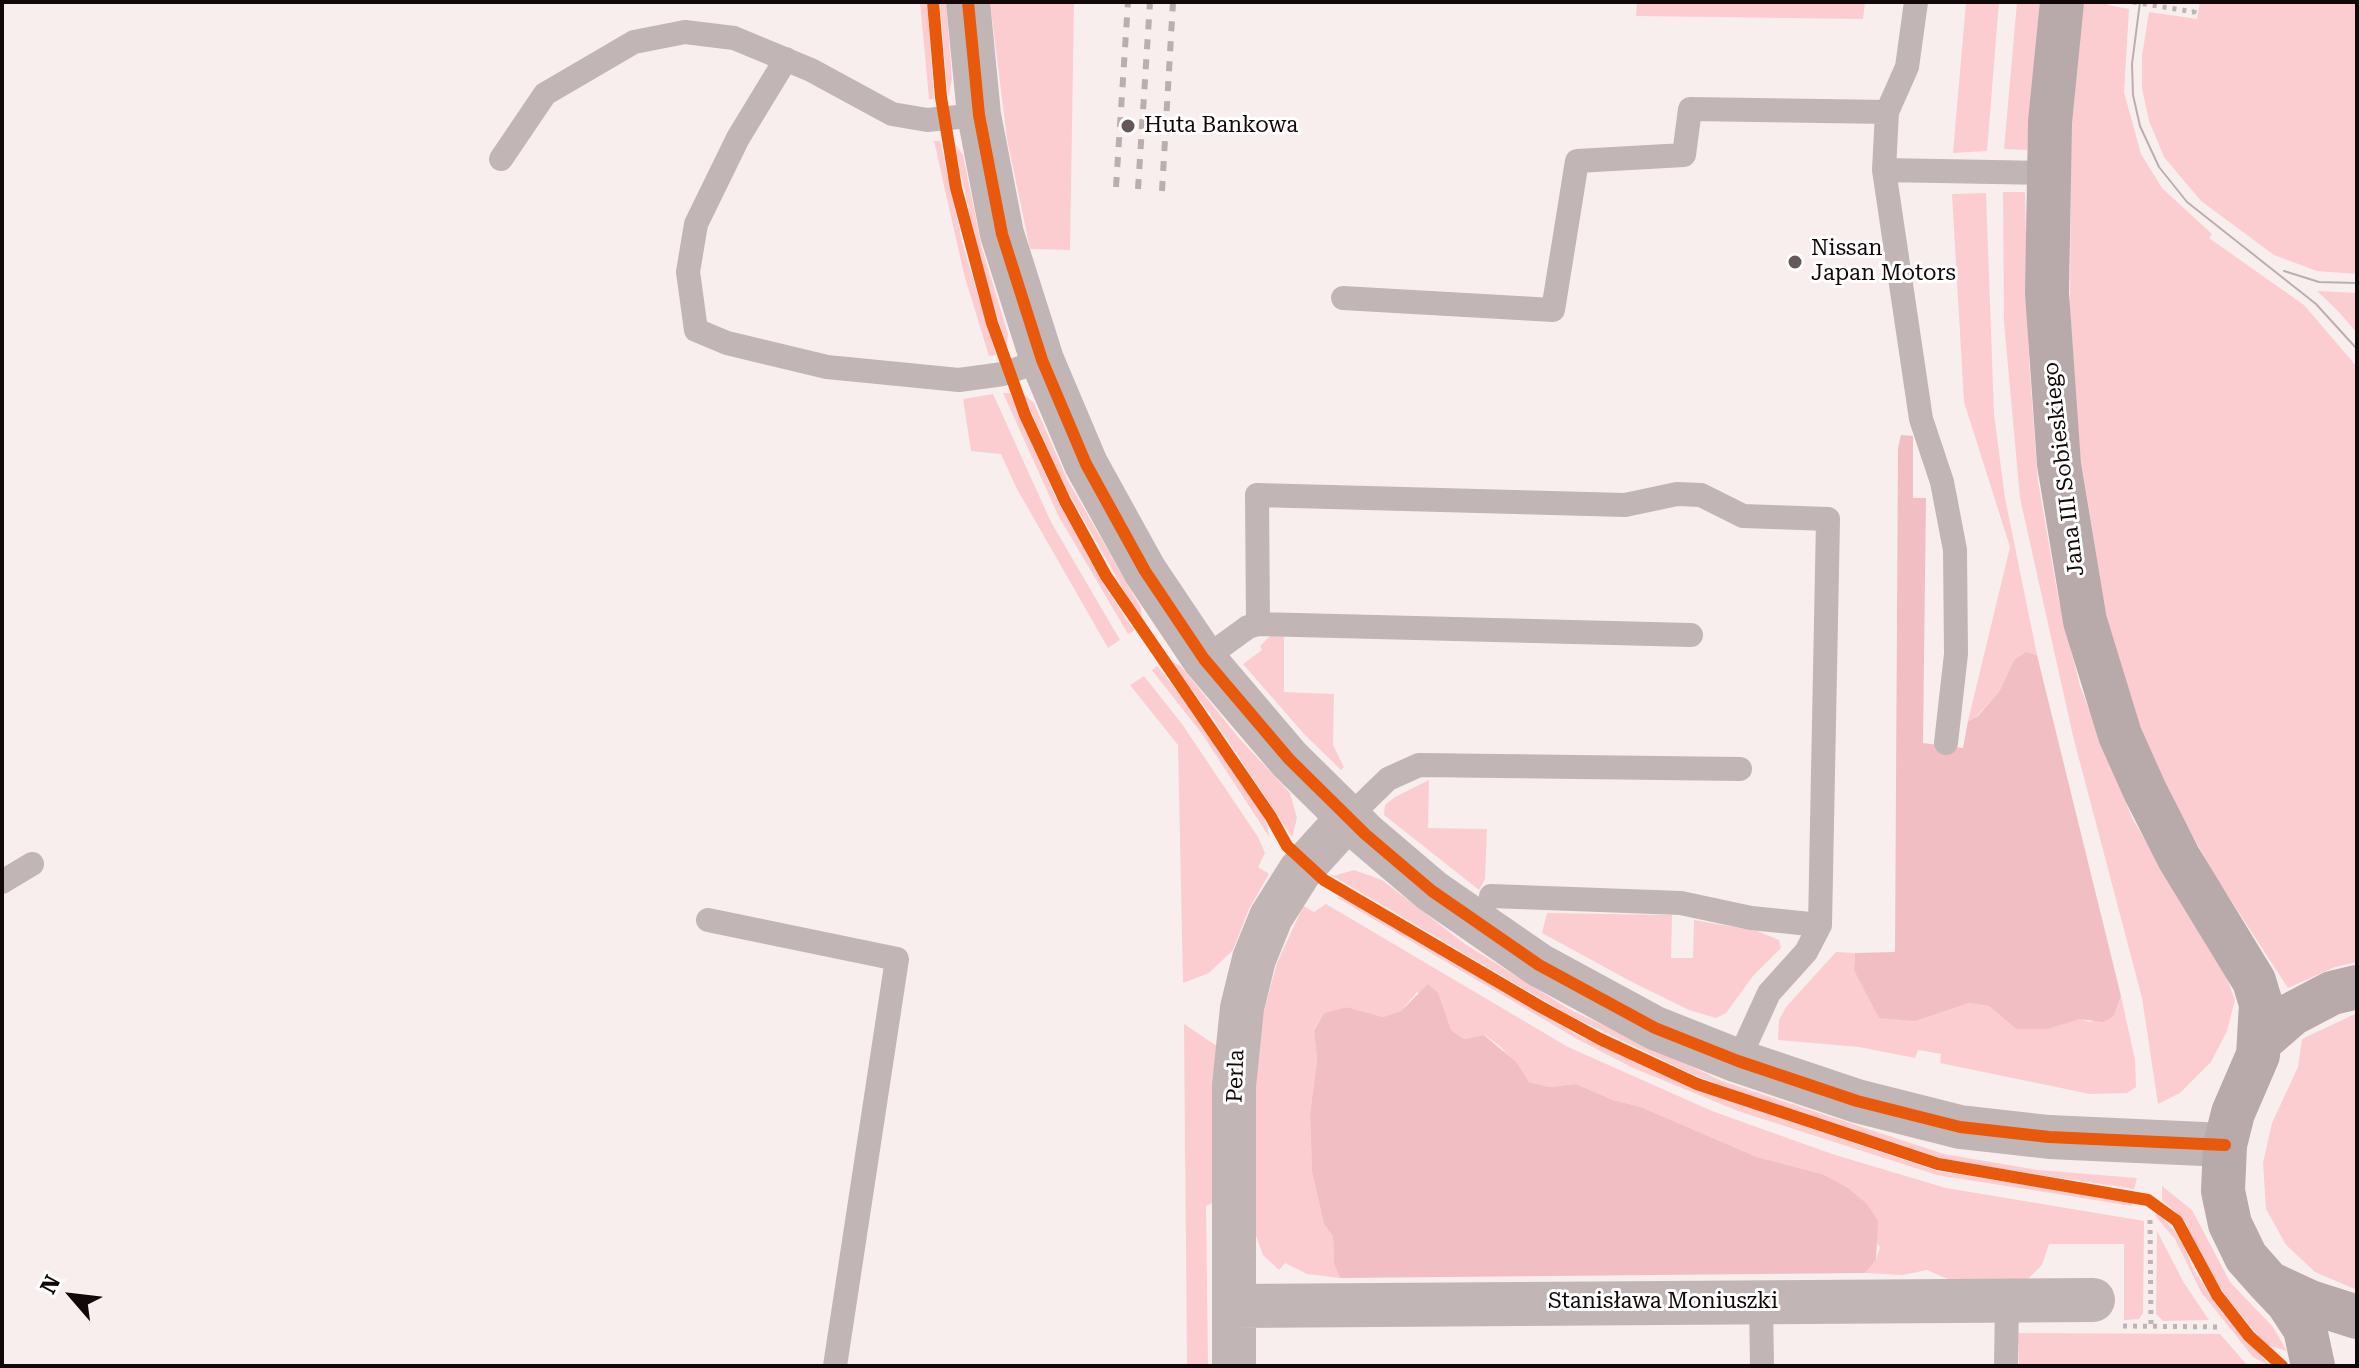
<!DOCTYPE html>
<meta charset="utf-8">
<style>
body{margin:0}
#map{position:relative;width:2359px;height:1368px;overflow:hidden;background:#f9eeee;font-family:"Roboto Serif",serif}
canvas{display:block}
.frame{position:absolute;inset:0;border:4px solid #130809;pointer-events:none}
.north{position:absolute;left:32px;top:1256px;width:80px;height:80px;-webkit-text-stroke:6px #fff;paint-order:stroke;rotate:298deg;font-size:22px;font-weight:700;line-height:32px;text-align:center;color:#130809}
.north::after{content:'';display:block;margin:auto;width:28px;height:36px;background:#130809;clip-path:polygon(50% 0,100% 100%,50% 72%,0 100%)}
</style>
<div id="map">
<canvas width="2359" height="1368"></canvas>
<div class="frame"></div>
<div class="north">N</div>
</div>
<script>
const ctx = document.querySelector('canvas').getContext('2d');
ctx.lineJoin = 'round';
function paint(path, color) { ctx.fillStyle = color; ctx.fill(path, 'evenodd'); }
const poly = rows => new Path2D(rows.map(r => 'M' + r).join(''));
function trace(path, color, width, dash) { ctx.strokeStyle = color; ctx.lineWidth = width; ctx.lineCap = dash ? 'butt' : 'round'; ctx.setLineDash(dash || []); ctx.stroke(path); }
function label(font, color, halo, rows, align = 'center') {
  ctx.font = font + ' "Roboto Serif",serif'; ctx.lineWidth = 6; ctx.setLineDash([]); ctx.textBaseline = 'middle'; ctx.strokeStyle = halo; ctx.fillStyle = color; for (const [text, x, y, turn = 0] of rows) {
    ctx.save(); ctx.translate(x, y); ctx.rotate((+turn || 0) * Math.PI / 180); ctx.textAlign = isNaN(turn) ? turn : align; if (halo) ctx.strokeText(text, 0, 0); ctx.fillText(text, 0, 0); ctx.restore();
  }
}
paint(poly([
 [920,2,927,2,934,99,929,99],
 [940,2,946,2,952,79,948,97],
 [990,2,1074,2,1070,250,1030,249,1007,139],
 [1637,2,1865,2,1863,19,1636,16],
 [1966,2,1999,2,1987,151,1953,153],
 [2017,2,2040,2,2027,150,2004,149],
 [2083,2,2108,2,2108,5,2129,9,2124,92,2141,154,2162,188,2212,234,2209,238,2304,305,2357,367,2357,962,2335,967,2288,988,2215,876,2170,795,2140,726,2107,620,2080,454,2070,311,2071,131],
 [2200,2,2357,2,2357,274,2317,271,2274,255,2201,201,2164,157,2149,121,2142,88,2142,56,2149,12,2197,19],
 [934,141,940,141,963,246,996,355,989,356,964,274],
 [954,142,963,155,982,248,1008,334,1007,348,982,269],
 [2003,192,2025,192,2029,361,2038,481,2058,597,2080,686,2132,818,2226,976,2235,1000,2227,1031,2211,1062,2180,1093,2158,1104,2142,998,2073,736,2020,498,2004,322],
 [1986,193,1994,414,2005,498,2037,655,2026,652,2014,660,2000,690,1977,716,1968,721,2010,547,1964,402,1952,194],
 [2317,291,2357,293,2357,333,2337,310],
 [1003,393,1010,393,1053,492,1101,580,1134,631,1128,634,1058,515],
 [993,394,1051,522,1120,640,1108,648,1017,489,1001,454,971,451,963,399],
 [1023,394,1034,403,1067,479,1141,608,1142,622,1063,483],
 [1284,630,1284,692,1334,694,1333,745,1344,767,1341,770,1304,734,1243,664,1262,650,1260,646,1274,632],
 [1170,661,1181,666,1238,737,1290,793,1297,818,1292,837,1213,718],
 [1157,666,1191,709,1265,819,1270,838,1202,734,1152,670],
 [1144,676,1182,724,1258,837,1265,853,1258,867,1269,874,1249,909,1233,950,1209,973,1183,983,1178,745,1130,685],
 [1429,780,1428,828,1487,829,1485,879,1479,890,1384,815,1385,805,1395,797],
 [1354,870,1382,880,1465,944,1569,1009,1722,1081,1944,1154,2038,1170,2137,1178,2134,1189,1950,1161,1757,1099,1692,1074,1567,1014,1333,876],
 [1336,897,1352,901,1579,1036,1700,1091,1937,1171,2133,1202,2132,1206,1937,1175,1738,1111,1633,1068,1577,1039],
 [1326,904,1568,1047,1712,1111,1832,1154,1946,1188,2144,1221,2143,1313,2139,1319,2124,1320,2124,1244,2049,1244,2042,1265,2029,1278,2019,1280,1952,1281,1927,1270,1903,1275,1865,1273,1876,1260,1880,1247,1822,1174,1757,1157,1641,1107,1613,1100,1576,1084,1549,1087,1529,1082,1501,1047,1485,1035,1464,1039,1451,1030,1445,1014,1417,992,1401,1011,1383,1017,1347,1007,1324,1013,1314,1029,1317,1060,1310,1114,1312,1172,1324,1224,1333,1237,1334,1264,1340,1278,1307,1274,1285,1263,1279,1270,1263,1255,1255,1233,1254,1087,1260,1026,1277,963,1300,913,1304,906,1314,912],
 [1547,913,1672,915,1671,958,1693,958,1694,920,1757,931,1779,940,1781,948,1753,976,1726,1013,1716,1018,1689,1010,1632,982,1542,933],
 [1836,952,1855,953,1854,970,1916,1021,1969,1003,1989,1006,2016,1029,2048,1029,2079,1018,2089,1022,2114,1016,2121,996,2135,1060,2136,1087,2127,1093,2090,1094,1940,1063,1941,1054,1918,1050,1915,1058,1859,1047,1778,1040,1779,1020,1786,1007],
 [2357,1013,2357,1290,2315,1272,2286,1245,2266,1209,2263,1163,2272,1123,2298,1067,2302,1039],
 [1184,1024,1217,1046,1215,1202,1206,1206,1208,1366,1187,1366],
 [2162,1186,2192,1210,2230,1282,2273,1327,2287,1351,2266,1345,2227,1298,2202,1258,2185,1221,2162,1200],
 [2157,1212,2180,1237,2193,1269,2220,1310,2270,1366,2253,1357,2201,1292,2175,1239,2156,1217],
 [2157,1231,2184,1283,2209,1320,2163,1321,2156,1314],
 [2018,1333,2220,1334,2248,1366,2019,1366]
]), '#fbcdd0');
paint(poly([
 [1901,435,1913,436,1913,498,1926,498,1923,743,1963,748,1968,721,1978,716,2000,690,2014,660,2026,652,2037,655,2121,996,2114,1016,2103,1022,2079,1019,2048,1029,2016,1029,1989,1006,1969,1003,1916,1021,1879,1018,1854,970,1855,953,1895,952,1898,448],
 [1428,984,1438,993,1451,1030,1464,1039,1484,1035,1516,1062,1529,1082,1549,1087,1576,1084,1613,1100,1641,1107,1757,1157,1822,1174,1848,1188,1867,1204,1878,1221,1876,1260,1865,1273,1340,1278,1334,1264,1333,1237,1324,1224,1312,1172,1310,1114,1317,1060,1314,1030,1324,1013,1347,1007,1383,1017,1401,1011]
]), '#f1bec3');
trace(poly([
 [2133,2,2194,12,2195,2],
 [2150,1220,2151,1327],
 [2123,1326,2220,1327]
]), '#bfb4b5', 5, [4, 6]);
trace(poly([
 [786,59,738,138,696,224,688,272,696,330,727,343,827,367,959,380,1003,374,1042,360],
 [501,159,545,94,634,42,685,32,734,38,811,70,892,114,927,120,979,115],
 [1884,170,1887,112,1907,67,1916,2],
 [1343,298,1553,310,1577,161,1684,155,1690,109,1887,112],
 [1258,624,1257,495,1625,505,1677,494,1701,495,1743,516,1828,519,1820,925,1806,952,1769,993,1738,1061],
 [1204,659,1248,627,1258,624,1691,635],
 [1946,743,1956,654,1955,550,1942,482,1921,419,1884,170,2047,173],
 [1348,818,1388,779,1419,765,1740,769],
 [2,882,32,864],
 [1491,896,1681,903,1751,918,1820,925],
 [708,920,897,959,835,1366],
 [1761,1302,1762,1366],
 [2006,1366,2007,1300]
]), '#c2b5b6', 24);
trace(poly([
 [1234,1306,2093,1300],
 [1234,1366,1234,1086,1242,1008,1254,959,1271,917,1300,871,1348,818]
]), '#c2b5b6', 44);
trace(poly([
 [968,2,979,115,1002,234,1042,360,1086,464,1145,571,1204,659,1289,759,1365,834,1432,891,1539,965,1655,1028,1738,1061,1857,1101,1960,1127,2049,1137,2225,1145]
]), '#c2b5b6', 44);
trace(poly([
 [2062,2,2050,122,2047,293,2059,464,2085,621,2120,735,2145,791,2179,858,2254,981,2261,1004,2258,1055,2233,1113,2225,1145,2223,1191,2230,1224,2246,1257,2269,1283,2310,1302,2357,1317],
 [2262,1040,2292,1014,2332,993,2357,987],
 [2271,1285,2288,1303,2305,1329,2313,1366]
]), '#b8a9aa', 44);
trace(poly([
 [2140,2,2132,64,2133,95,2140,126,2159,167,2187,202,2316,304,2357,349],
 [2284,271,2319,282,2357,283]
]), '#b9afaf', 2);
trace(poly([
 [1116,187,1128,2],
 [1138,189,1150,2],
 [1162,191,1173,2]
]), '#b9afaf', 6, [10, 10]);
trace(poly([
 [933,2,941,97,956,188,992,323,1025,415,1065,501,1106,576,1271,817,1287,846,1324,880,1541,1007,1600,1039,1697,1084,1938,1164,2148,1200,2177,1221,2217,1295,2249,1336,2282,1366],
 [968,2,979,115,1002,234,1042,360,1086,464,1145,571,1204,659,1289,759,1365,834,1432,891,1539,965,1655,1028,1738,1061,1857,1101,1960,1127,2049,1137,2225,1145]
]), '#e8590c', 12);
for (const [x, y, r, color] of [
 [1128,126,8,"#645859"],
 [1795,262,8,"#645859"]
]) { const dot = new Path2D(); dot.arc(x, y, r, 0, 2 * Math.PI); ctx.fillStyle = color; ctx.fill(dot); trace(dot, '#fff', 3); }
label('22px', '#130809', '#fff', [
 ["Huta Bankowa",1144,126],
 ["Nissan",1811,249],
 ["Japan Motors",1811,274]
], 'left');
label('22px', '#130809', '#fff', [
 ["Jana III Sobieskiego",2064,469,-97],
 ["Perla",1236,1076,-88],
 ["Stanisława Moniuszki",1663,1302]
]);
</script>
